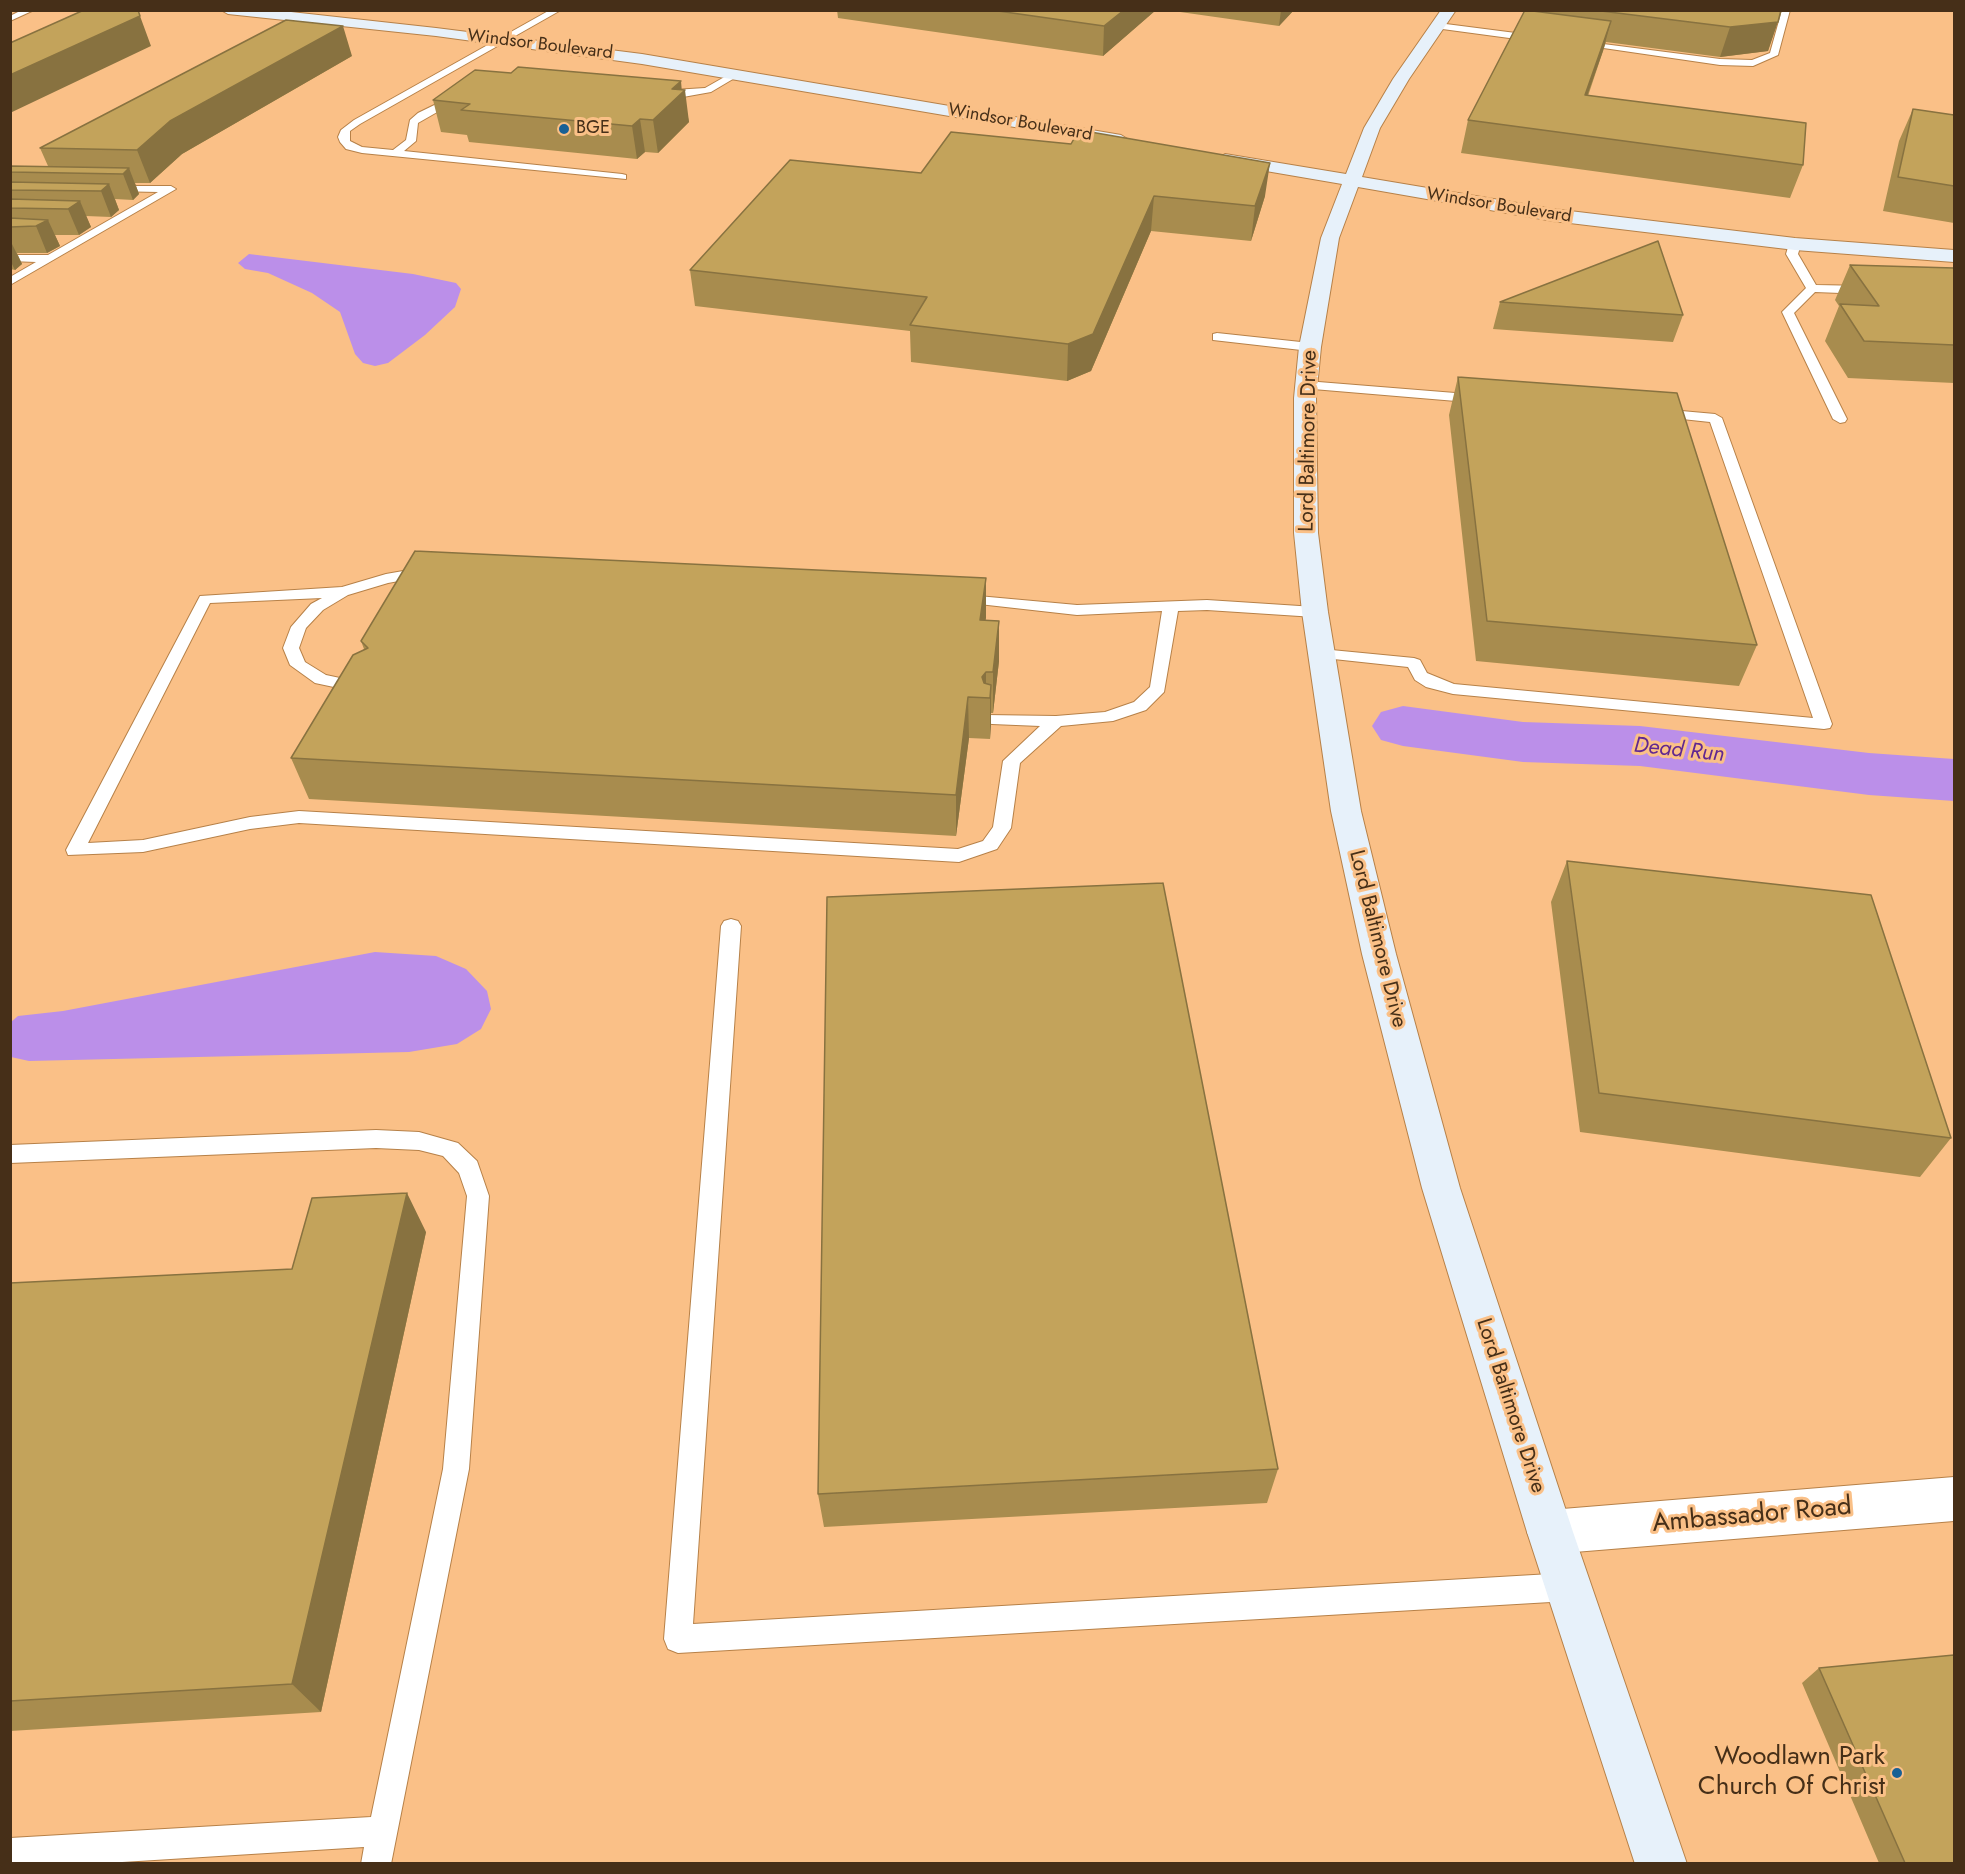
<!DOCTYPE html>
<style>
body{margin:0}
#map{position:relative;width:1965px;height:1874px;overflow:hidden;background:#fac087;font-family:Jost,sans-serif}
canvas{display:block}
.frame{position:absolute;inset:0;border:12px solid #462f18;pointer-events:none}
</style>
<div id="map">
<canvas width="1965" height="1874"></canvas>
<div class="frame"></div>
</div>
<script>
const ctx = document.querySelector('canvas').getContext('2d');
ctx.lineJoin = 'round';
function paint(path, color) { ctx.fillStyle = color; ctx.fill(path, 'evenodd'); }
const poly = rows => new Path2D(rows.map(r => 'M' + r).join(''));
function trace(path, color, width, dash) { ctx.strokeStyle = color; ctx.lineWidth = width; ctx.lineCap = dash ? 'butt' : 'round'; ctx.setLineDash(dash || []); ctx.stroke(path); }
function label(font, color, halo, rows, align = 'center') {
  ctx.font = font + ' Jost,sans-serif'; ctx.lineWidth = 6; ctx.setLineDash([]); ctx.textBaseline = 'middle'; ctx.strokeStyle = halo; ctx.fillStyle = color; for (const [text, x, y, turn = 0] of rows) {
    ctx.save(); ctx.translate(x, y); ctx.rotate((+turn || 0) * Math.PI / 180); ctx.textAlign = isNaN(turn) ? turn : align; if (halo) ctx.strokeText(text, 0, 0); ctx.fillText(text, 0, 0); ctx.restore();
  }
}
paint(poly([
 [249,254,413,274,456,283,461,289,455,307,425,335,388,363,375,366,363,363,355,354,340,312,312,293,268,273,245,269,238,263],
 [375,952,436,956,466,969,487,991,491,1009,481,1029,457,1044,409,1052,29,1061,11,1057,11,1022,18,1016,63,1011]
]), '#bb8fe9');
paint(poly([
 [1403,706,1523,722,1640,726,1869,753,1954,759,1954,801,1869,795,1640,766,1523,762,1403,746,1381,740,1372,726,1381,712,1403,706]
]), '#bb8fe9');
const lane = poly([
 [22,10,34,10,10,21,10,16,22,10],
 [550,10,561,10,360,124,350,131,350,141,362,147,393,150,406,140,410,120,418,113,457,94,462,97,460,99,418,123,416,141,404,151,622,174,626,175,626,179,362,153,346,149,340,142,338,137,341,130,354,120,550,10],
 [1782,10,1790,10,1778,55,1753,66,1720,65,1576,44,1580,41,1720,59,1752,60,1770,53,1782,10],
 [1438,23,1539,36,1543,39,1539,42,1435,28,1438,23],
 [735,71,740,74,738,76,711,92,683,97,658,97,653,94,658,91,705,88,735,71],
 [108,186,171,186,176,189,10,285,10,277,36,262,10,261,10,255,48,255,158,192,112,191,108,190,108,186],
 [1795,241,1801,244,1798,254,1816,285,1866,286,1872,290,1866,294,1815,292,1794,313,1847,419,1845,422,1840,423,1833,419,1782,312,1806,288,1786,254,1789,244,1795,241],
 [1217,333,1310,343,1316,347,1310,351,1213,340,1213,334,1217,333],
 [1306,381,1480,395,1487,399,1480,403,1301,388,1300,385,1306,381],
 [1659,409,1715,414,1722,418,1832,724,1830,728,1824,729,1453,694,1426,687,1415,680,1408,667,1315,657,1313,654,1315,651,1321,649,1414,658,1420,660,1427,673,1454,684,1813,718,1710,422,1654,416,1654,410,1659,409],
 [426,567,431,569,434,572,431,575,388,583,348,595,323,610,306,628,299,648,305,662,326,675,368,684,370,688,362,693,315,683,290,665,283,648,291,627,311,604,322,598,210,603,88,843,143,840,250,817,299,811,958,849,983,841,993,827,1003,761,1040,726,992,724,986,723,984,719,986,715,1056,716,1105,712,1134,702,1150,687,1162,611,1077,615,961,602,953,597,956,594,1077,605,1207,600,1315,607,1323,612,1315,617,1207,610,1178,611,1164,692,1146,710,1113,721,1061,726,1020,763,1011,828,997,849,959,862,299,823,250,829,143,852,68,855,66,850,200,596,342,587,386,574,426,567],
 [731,919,738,921,741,926,693,1624,1568,1573,1578,1577,1582,1587,1578,1597,1568,1601,678,1653,668,1649,664,1639,721,926,724,921,731,919],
 [376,1130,419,1132,458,1143,477,1161,489,1196,469,1469,391,1864,361,1864,364,1847,90,1864,10,1864,10,1838,371,1817,443,1469,467,1196,459,1173,443,1156,419,1150,376,1148,10,1163,10,1145,376,1130]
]);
const street = poly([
 [1954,1477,1954,1521,1550,1554,1534,1548,1527,1532,1534,1516,1550,1510,1954,1477]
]);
const secondary = poly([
 [221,10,273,10,436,28,642,54,1121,135,1129,140,1121,145,642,64,436,36,228,14,221,10],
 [1441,10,1456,10,1409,79,1380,128,1362,177,1553,209,1795,238,1954,250,1954,262,1795,250,1553,221,1358,187,1339,238,1321,347,1316,398,1318,533,1328,612,1361,811,1396,954,1460,1188,1573,1532,1687,1864,1635,1864,1527,1532,1422,1188,1362,954,1331,811,1302,612,1294,533,1294,398,1299,347,1321,238,1342,184,1225,164,1216,159,1225,154,1346,174,1364,128,1393,79,1441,10]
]);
trace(lane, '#b78148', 2);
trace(street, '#b78148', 2);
trace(secondary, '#b78148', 2);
paint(lane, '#fff');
paint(street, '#fff');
paint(secondary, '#e7f1fa');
paint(poly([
 [837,10,1156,10,1103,56,838,18],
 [1166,10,1294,10,1279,26],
 [1525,10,1781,10,1768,51,1720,57,1606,42,1588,96,1803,165,1790,198,1461,153,1468,120],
 [352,56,182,154,150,183,135,183,139,194,133,200,115,199,119,210,111,217,86,216,91,227,79,235,55,235,60,246,47,253,17,253,22,264,15,270,10,269,10,166,48,166,40,148],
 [682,90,689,122,658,153,645,152,637,159,469,142,467,135,441,132,433,100],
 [1913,109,1954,115,1954,223,1883,211,1899,141],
 [921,173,1265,196,1251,241,1151,231,1091,371,1067,381,911,362,910,331,695,306,690,270],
 [1850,265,1954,268,1954,383,1848,378,1825,341,1839,306,1835,300],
 [1500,302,1683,315,1673,342,1493,329],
 [1458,377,1757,645,1739,686,1476,661,1449,415],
 [986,620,999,621,999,661,993,713,991,713,990,739,969,738,956,836,309,799,291,758,364,649,361,641],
 [1567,861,1951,1138,1920,1177,1580,1132,1551,902],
 [426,1232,321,1712,10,1731,10,1283,292,1269],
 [1278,1469,1267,1503,824,1527,818,1494],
 [1819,1668,1954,1863,1879,1863,1802,1683]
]), '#a88c4e');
paint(poly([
 [1124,10,1156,10,1103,56,1104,26],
 [1281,10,1294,10,1279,26],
 [140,16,151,46,10,113,10,75],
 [1611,21,1603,51,1576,127,1585,95],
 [1778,22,1768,51,1720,57,1730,27],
 [343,26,352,56,182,154,150,183,137,150,170,121],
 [681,81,682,93,685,90,689,122,658,153,653,120,672,89],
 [640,119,645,152,637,159,632,126],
 [1270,163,1265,196,1251,241,1255,206],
 [129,168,139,194,133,200,123,174],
 [109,184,119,210,111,217,101,191],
 [1154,196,1151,231,1091,371,1067,381,1068,344],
 [80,201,91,227,79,235,68,209],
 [48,220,60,246,47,253,36,226],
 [10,240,22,264,15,270,10,260],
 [986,578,986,618,980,660,980,620],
 [999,621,999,661,993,713,993,672],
 [986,672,986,698,982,677],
 [991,685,991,726,990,739,990,698],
 [968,697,969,738,956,836,956,795],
 [407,1193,426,1232,321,1712,292,1684]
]), '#887240');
const building = poly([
 [84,10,138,10,140,16,10,75,10,43,84,10],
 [991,10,1124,10,1104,26,991,10],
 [1525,10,1611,21,1585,95,1806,123,1803,165,1468,120,1525,10],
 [1593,10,1781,10,1778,22,1730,27,1593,10],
 [286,20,343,26,170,121,137,150,40,148,286,20],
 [518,67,681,81,672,89,685,90,653,120,640,119,632,126,461,110,470,104,433,100,475,70,511,73,518,67],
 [1913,109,1954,115,1954,186,1898,177,1913,109],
 [1079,130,1270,163,1255,206,1154,196,1093,334,1068,344,910,325,927,297,690,270,790,160,921,173,951,132,1071,144,1079,130],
 [10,166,129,168,123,174,10,172,10,166],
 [10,182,109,184,101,191,10,190,10,182],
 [10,199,80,201,68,209,10,208,10,199],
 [10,218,48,220,36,226,10,227,10,218],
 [1658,241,1683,315,1500,302,1658,241],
 [1850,265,1954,268,1954,345,1864,341,1840,304,1879,306,1850,265],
 [1458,377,1677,393,1757,645,1487,621,1458,377],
 [415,551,986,578,980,620,999,621,993,672,986,672,982,677,984,683,991,685,990,698,968,697,956,795,291,758,353,655,368,648,361,641,415,551],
 [1567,861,1871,895,1951,1138,1599,1093,1567,861],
 [1163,883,1278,1469,818,1494,827,897,1163,883],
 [407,1193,292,1684,10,1701,10,1283,292,1269,312,1198,407,1193],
 [1954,1655,1954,1863,1905,1863,1819,1668,1954,1655]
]);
paint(building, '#c3a35b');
trace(building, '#887240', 1.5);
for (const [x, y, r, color] of [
 [564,129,6,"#196095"],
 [1897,1773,6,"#196095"]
]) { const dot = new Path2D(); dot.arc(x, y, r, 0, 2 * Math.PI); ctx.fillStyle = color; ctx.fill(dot); trace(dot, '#fac087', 2); }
label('18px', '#462f18', '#fac087', [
 ["Windsor Boulevard",540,45,7],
 ["Windsor Boulevard",1020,123,10],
 ["Windsor Boulevard",1499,206,9]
]);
label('18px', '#462f18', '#fac087', [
 ["BGE",576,129]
], 'left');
label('21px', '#462f18', '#fac087', [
 ["Lord Baltimore Drive",1309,441,-89],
 ["Lord Baltimore Drive",1377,939,76],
 ["Lord Baltimore Drive",1510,1406,72]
]);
label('italic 22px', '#612790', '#fac087', [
 ["Dead Run",1679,751,6]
]);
label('26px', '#462f18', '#fac087', [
 ["Ambassador Road",1752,1516,-5]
]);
label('26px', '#462f18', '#fac087', [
 ["Woodlawn Park",1885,1758],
 ["Church Of Christ",1885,1788]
], 'right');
</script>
